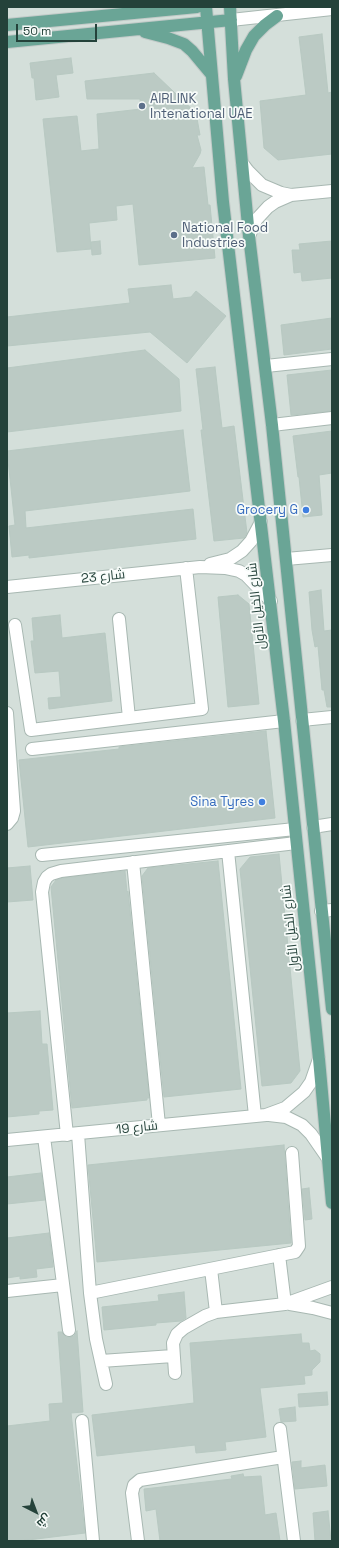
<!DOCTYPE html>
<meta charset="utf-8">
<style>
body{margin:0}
#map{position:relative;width:339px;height:1548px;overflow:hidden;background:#e6efeb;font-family:"Space Grotesk",Cairo,sans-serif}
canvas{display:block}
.frame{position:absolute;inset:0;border:8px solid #24423a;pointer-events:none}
.north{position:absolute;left:16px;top:1492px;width:40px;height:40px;-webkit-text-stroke:3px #f7fbf9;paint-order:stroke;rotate:138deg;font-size:11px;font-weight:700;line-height:16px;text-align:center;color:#24423a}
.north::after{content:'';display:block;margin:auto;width:14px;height:18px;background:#24423a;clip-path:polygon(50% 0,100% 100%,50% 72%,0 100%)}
.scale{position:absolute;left:16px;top:24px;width:81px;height:18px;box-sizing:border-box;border:2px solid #24423a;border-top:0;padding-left:5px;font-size:12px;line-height:14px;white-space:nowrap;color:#24423a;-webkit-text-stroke:3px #f7fbf9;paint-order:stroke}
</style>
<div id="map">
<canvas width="339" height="1548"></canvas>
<div class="frame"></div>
<div class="north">ش</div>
<div class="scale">50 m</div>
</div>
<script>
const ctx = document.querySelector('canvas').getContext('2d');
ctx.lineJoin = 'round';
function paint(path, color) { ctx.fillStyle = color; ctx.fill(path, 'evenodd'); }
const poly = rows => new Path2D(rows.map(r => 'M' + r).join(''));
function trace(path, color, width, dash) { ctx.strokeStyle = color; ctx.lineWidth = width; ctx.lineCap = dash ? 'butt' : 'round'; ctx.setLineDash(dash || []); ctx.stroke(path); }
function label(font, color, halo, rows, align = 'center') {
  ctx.font = font + ' "Space Grotesk",Cairo,sans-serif'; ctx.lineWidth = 3.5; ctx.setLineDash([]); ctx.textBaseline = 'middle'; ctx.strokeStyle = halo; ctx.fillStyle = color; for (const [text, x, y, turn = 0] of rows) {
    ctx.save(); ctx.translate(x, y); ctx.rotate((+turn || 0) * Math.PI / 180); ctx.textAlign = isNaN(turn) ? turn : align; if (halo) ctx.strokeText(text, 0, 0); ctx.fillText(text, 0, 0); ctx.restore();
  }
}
paint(poly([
 [7,7,332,7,332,1541,7,1541]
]), '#d4dfda');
const building = poly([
 [322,34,328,93,332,92,332,154,278,160,264,148,260,101,306,95,299,37,322,34],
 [71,58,73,73,56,75,59,97,36,100,34,78,32,78,30,63,71,58],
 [154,73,196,113,200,135,197,135,201,150,200,154,192,168,204,167,208,205,210,205,215,258,139,265,133,204,116,206,117,220,89,223,91,249,57,252,43,119,77,116,81,151,99,149,97,114,141,109,140,99,87,99,85,81,154,73],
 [100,241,101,254,92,255,91,242,100,241],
 [332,241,332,278,302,281,301,272,294,273,292,250,300,250,299,244,332,241],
 [171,285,173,299,191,297,196,291,226,316,187,363,150,332,7,346,7,317,130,303,128,289,171,285],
 [332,318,332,349,284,355,281,325,332,318],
 [145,350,179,379,181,411,7,432,7,368,145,350],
 [215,367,222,428,234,426,247,533,244,538,214,541,201,430,203,430,196,369,215,367],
 [332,370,332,411,291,415,287,375,332,370],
 [183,430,190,491,25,511,26,528,193,509,196,539,29,558,29,555,12,557,9,526,15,525,7,451,183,430],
 [332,431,332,473,319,475,322,515,303,517,299,477,298,477,293,436,332,431],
 [321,590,324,631,332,630,332,707,327,707,324,690,322,690,318,646,315,647,312,630,309,592,321,590],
 [238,595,249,604,259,704,228,707,218,597,238,595],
 [60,615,62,638,105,633,112,701,49,709,48,698,61,697,59,671,35,673,31,641,34,641,32,618,60,615],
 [266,731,275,818,28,847,19,760,119,749,119,747,266,731],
 [279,854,300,1071,291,1083,262,1086,240,869,250,857,279,854],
 [218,861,241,1089,164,1097,142,876,148,868,218,861],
 [30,866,33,900,7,902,7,868,30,866],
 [125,871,127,892,128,891,149,1098,147,1098,147,1100,72,1108,51,887,56,880,63,878,125,871],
 [40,1011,42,1044,47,1044,53,1110,39,1111,39,1114,7,1117,7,1013,40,1011],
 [284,1145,291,1243,97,1262,88,1165,284,1145],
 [41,1173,45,1200,7,1204,7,1177,41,1173],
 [309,1188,312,1219,305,1220,302,1189,309,1188],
 [49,1233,53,1267,36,1269,37,1277,20,1279,20,1276,7,1278,7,1238,49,1233],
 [184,1292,186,1318,181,1321,156,1323,156,1325,104,1330,102,1307,159,1301,158,1295,184,1292],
 [77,1331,83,1412,71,1413,85,1533,20,1541,7,1541,7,1426,50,1421,49,1404,63,1403,58,1332,62,1332,66,1337,70,1337,74,1336,77,1331],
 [301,1334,302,1343,309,1343,310,1351,315,1350,320,1354,320,1362,312,1370,312,1375,304,1376,305,1384,260,1388,266,1437,225,1442,226,1450,196,1453,195,1445,97,1456,92,1415,194,1403,190,1343,301,1334],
 [327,1392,328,1405,299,1407,298,1394,327,1392],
 [295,1407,296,1421,281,1422,279,1409,295,1407],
 [301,1461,301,1468,325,1465,327,1486,295,1489,292,1462,301,1461],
 [243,1474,244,1477,261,1476,265,1515,276,1513,280,1541,160,1541,156,1509,146,1511,144,1489,232,1479,231,1476,243,1474],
 [328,1511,331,1541,315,1541,313,1513,328,1511]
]);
paint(building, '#bbcac4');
trace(building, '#b8c9c2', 1);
const minor = poly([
 [231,20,332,9],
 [242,163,248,171,262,185,281,193,291,195],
 [249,236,256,220,268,207,275,202,291,195,332,191],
 [266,366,332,359],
 [272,425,332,418],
 [286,559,332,555],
 [210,564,230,559,242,551,251,541,261,522],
 [7,587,200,567,225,568,239,571,246,575,271,601],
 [119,619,129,718],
 [15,625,31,730,202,709,186,568],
 [7,713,14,811,12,818,7,824],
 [302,720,332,717],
 [32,749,284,721],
 [313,827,332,824],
 [228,851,255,1116],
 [42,855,295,829],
 [133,862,159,1125],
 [321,911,332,910],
 [269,1115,286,1117,302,1125,311,1134,329,1160],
 [78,1134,90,1293,96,1339,106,1384],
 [67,1135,42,892,44,882,47,877,51,874,61,871,296,843],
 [44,1137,69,1330],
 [7,1140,266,1115,285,1108,304,1092,311,1082,319,1059],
 [279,1255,285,1304],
 [211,1269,216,1312],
 [7,1291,63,1285],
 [90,1293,295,1252,299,1246,292,1153],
 [290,1304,313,1308,332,1313],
 [101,1361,173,1356],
 [175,1373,173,1343,177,1334,184,1328,205,1316,216,1312,285,1304,332,1287],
 [82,1421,93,1541],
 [280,1429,294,1541],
 [138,1541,132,1493,134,1485,140,1480,283,1457]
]);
const major = poly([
 [206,7,223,202,284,721,319,1059,332,1203],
 [230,7,234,79,249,236,272,425,332,1009],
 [7,25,197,7],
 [145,32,168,38,184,44,192,51,212,75],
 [7,42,231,20],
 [236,76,246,50,254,36,265,25,277,16]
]);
trace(minor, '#a8b8b2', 14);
trace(major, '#c2cac8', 14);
trace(minor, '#fff', 12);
trace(major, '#6aa596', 12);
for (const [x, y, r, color] of [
 [142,106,4,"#5c6f8a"],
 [174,235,4,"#5c6f8a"],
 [306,510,4,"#3f7fe0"],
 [262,802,4,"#3f7fe0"]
]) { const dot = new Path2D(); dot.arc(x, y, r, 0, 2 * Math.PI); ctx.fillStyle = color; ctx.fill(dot); trace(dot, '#f7fbf9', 1.5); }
label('13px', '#4e5e75', '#f7fbf9', [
 ["AIRLINK",150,99],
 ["Intenational UAE",150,114],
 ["National Food",182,228],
 ["Industries",182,243]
], 'left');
label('13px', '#366cbe', '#f7fbf9', [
 ["Grocery G",298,510],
 ["Sina Tyres",254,802]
], 'right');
label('13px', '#24423a', '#f7fbf9', [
 ["شارع 23",103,577,-6],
 ["شارع الخيل الأول",257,606,-96],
 ["شارع الخيل الأول",291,928,-96],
 ["شارع 19",137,1128,-6]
]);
</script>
